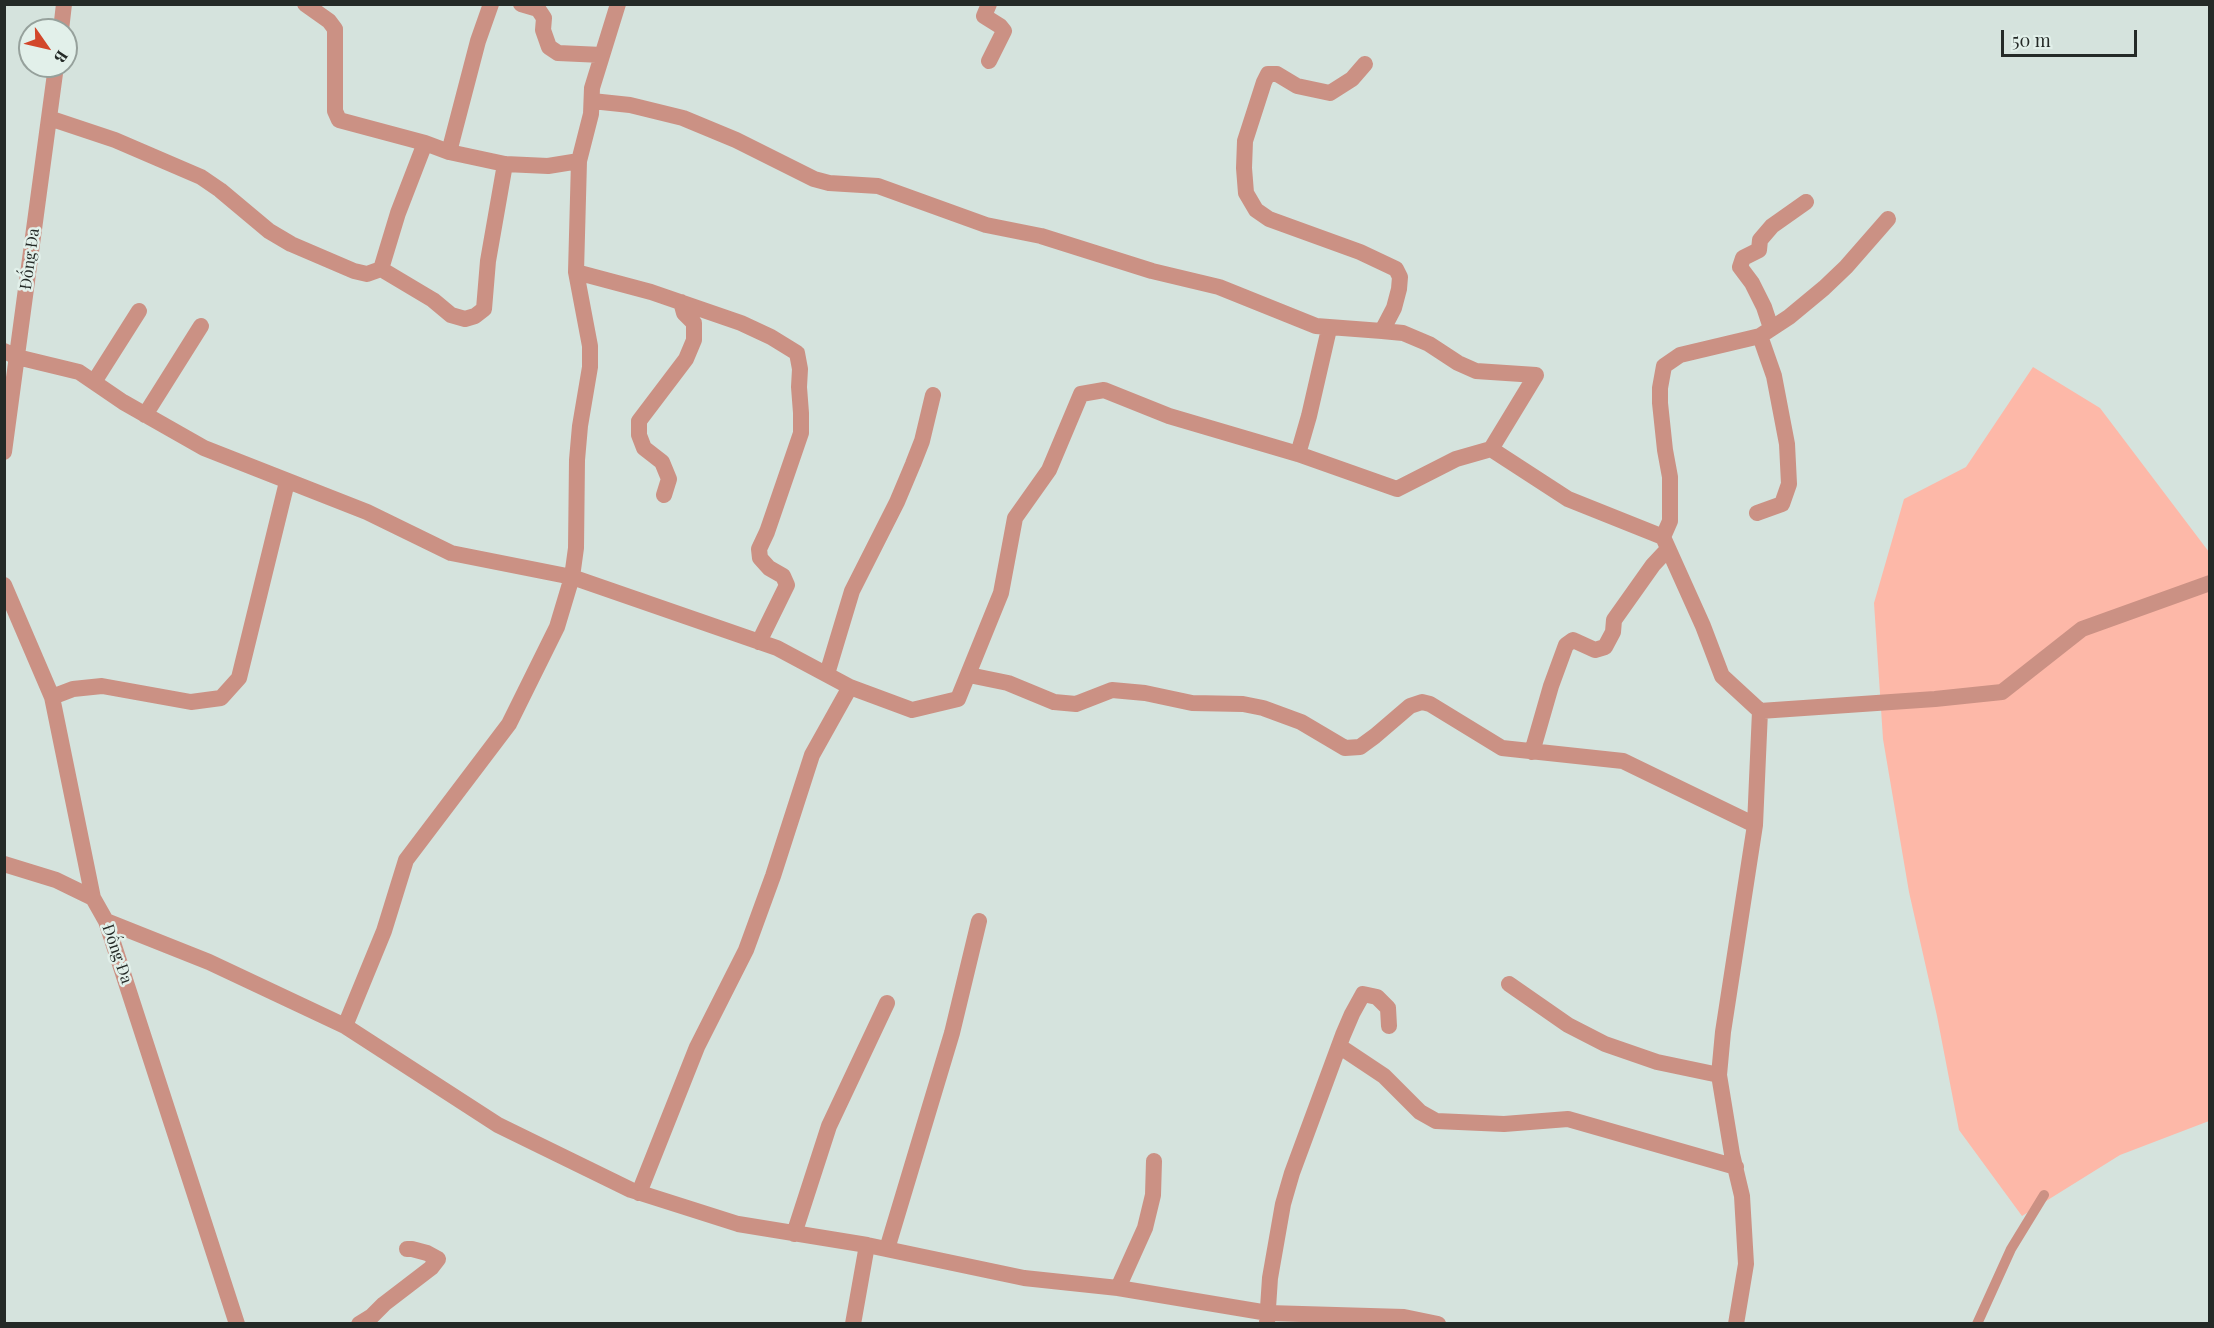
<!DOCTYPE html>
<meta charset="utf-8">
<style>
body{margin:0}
#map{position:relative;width:2214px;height:1328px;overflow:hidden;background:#d5e3dd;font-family:"Playfair Display",serif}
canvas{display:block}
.frame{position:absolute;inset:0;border:6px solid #242a27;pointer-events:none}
.north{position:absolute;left:18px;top:18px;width:60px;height:60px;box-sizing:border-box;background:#e2f0ea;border:2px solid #96a19c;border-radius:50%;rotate:124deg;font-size:16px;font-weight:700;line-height:24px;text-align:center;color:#242a27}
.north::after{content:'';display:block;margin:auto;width:21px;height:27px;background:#d2472b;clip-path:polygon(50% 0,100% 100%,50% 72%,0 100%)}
.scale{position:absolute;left:2001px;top:30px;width:136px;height:27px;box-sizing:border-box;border:3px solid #242a27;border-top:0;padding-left:8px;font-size:18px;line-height:21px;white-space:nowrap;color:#242a27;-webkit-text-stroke:4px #e2f0ea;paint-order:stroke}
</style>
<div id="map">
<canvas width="2214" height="1328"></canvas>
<div class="frame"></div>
<div class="north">B</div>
<div class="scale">50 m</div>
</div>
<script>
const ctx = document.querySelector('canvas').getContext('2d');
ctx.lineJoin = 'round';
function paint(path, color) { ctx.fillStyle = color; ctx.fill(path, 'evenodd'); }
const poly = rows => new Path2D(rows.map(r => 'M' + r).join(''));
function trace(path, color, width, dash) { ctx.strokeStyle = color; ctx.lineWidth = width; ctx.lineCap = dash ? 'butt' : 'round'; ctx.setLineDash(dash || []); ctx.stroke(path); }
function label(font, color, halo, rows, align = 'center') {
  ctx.font = font + ' "Playfair Display",serif'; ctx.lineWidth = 5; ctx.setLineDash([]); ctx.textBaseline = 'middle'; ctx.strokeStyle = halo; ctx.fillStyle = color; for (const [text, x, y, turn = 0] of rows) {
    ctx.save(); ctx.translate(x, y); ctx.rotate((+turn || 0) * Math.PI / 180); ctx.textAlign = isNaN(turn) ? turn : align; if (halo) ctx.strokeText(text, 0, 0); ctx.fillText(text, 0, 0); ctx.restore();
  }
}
paint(poly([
 [2033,367,2100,408,2209,552,2209,1121,2120,1155,2022,1216,1959,1130,1937,1016,1909,892,1883,739,1874,603,1904,499,1966,467]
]), '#fdb8a8');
trace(poly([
 [1977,1324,2011,1249,2044,1195]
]), '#cb9184', 10);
trace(poly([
 [305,4,329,21,335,29,335,111,339,120,425,143,449,152,505,164,548,166,579,161],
 [521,4,538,9,544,18,543,30,549,47,558,53,602,55],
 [618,4,592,88,591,114,579,161,576,272,590,346,590,367,580,426,577,460,576,548,572,577,557,627,509,724,406,860,384,931,345,1026,498,1125,631,1190,738,1224,867,1245,1024,1278,1118,1288,1268,1313,1404,1317,1438,1324],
 [989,4,984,16,1000,26,1004,31,989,61],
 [61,30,64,4],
 [592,101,630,105,683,118,736,140,814,179,829,183,878,186,986,225,1041,236,1152,271,1219,287,1316,326,1382,331,1394,308,1399,289,1400,277,1396,269,1360,252,1269,219,1256,210,1246,193,1244,168,1245,141,1264,82,1268,74,1277,74,1297,86,1330,93,1352,79,1365,64],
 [49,118,115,140,201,177,220,190,269,231,291,244,354,271,367,274,381,269,398,213,425,143],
 [449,152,478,41,491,4],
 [381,269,433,300,451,315,465,319,475,316,484,309,488,261,505,164],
 [576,272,651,292,741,323,771,337,797,353,800,369,799,387,801,413,801,433,767,532,759,549,760,558,769,568,783,576,787,585,759,642],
 [1771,328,1764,307,1752,283,1740,267,1743,258,1759,250,1760,240,1772,226,1806,202],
 [1382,331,1403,333,1429,344,1458,363,1476,371,1536,375,1491,449],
 [4,351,17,357,79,372,123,402,204,448,367,512,451,553,572,577,777,648,850,687,812,755,773,876,746,950,697,1047,639,1193],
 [94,382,139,311],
 [145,415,201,326],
 [4,452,56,66],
 [1298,454,1309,416,1329,329],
 [664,495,669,479,662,462,644,448,639,435,639,421,686,359,694,340,694,323,684,313,681,302],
 [1757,513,1782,504,1789,484,1787,444,1774,376,1760,336],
 [1663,537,1670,521,1670,477,1665,450,1660,403,1660,388,1664,366,1680,355,1760,336,1789,317,1824,288,1846,267,1888,219],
 [4,585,52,697,93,898,106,921,237,1324],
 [827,674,852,591,897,502,913,464,922,441,933,395],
 [969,675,1008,683,1054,702,1076,704,1112,690,1145,693,1192,703,1243,704,1263,708,1301,722,1345,748,1360,747,1375,736,1410,706,1422,702,1430,704,1502,748,1623,761,1755,825],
 [850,687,912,710,958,699,1001,593,1015,518,1049,470,1081,394,1104,390,1169,416,1298,454,1397,489,1456,459,1491,449,1568,499,1663,537,1703,626,1722,676,1760,711,1755,825,1723,1032,1719,1075,1732,1154,1742,1196,1746,1264,1736,1324],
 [52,697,73,689,102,686,191,702,221,698,239,678,287,482],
 [1760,711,1935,699,2002,692,2082,629,2210,583],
 [1532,752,1551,686,1566,645,1573,640,1595,650,1605,647,1613,632,1614,620,1653,565,1668,549],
 [4,864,56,880,93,898],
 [106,921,209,962,345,1026],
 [1509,984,1568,1025,1605,1044,1657,1062,1719,1075],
 [1338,1050,1345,1050,1384,1076,1420,1112,1436,1121,1504,1124,1568,1119,1736,1167],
 [794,1234,829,1126,887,1003],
 [887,1249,952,1033,979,921],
 [1118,1288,1145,1228,1153,1195,1154,1161],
 [1267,1323,1270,1278,1283,1204,1292,1173,1343,1035,1352,1014,1363,994,1377,997,1388,1008,1389,1026],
 [359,1324,372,1316,384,1304,431,1268,438,1259,427,1253,412,1249,407,1249],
 [853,1324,867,1245]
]), '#cb9184', 16);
label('16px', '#242a27', '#e2f0ea', [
 ["Đống Đa",30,259,-82],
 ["Đống Đa",117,954,71]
]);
</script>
